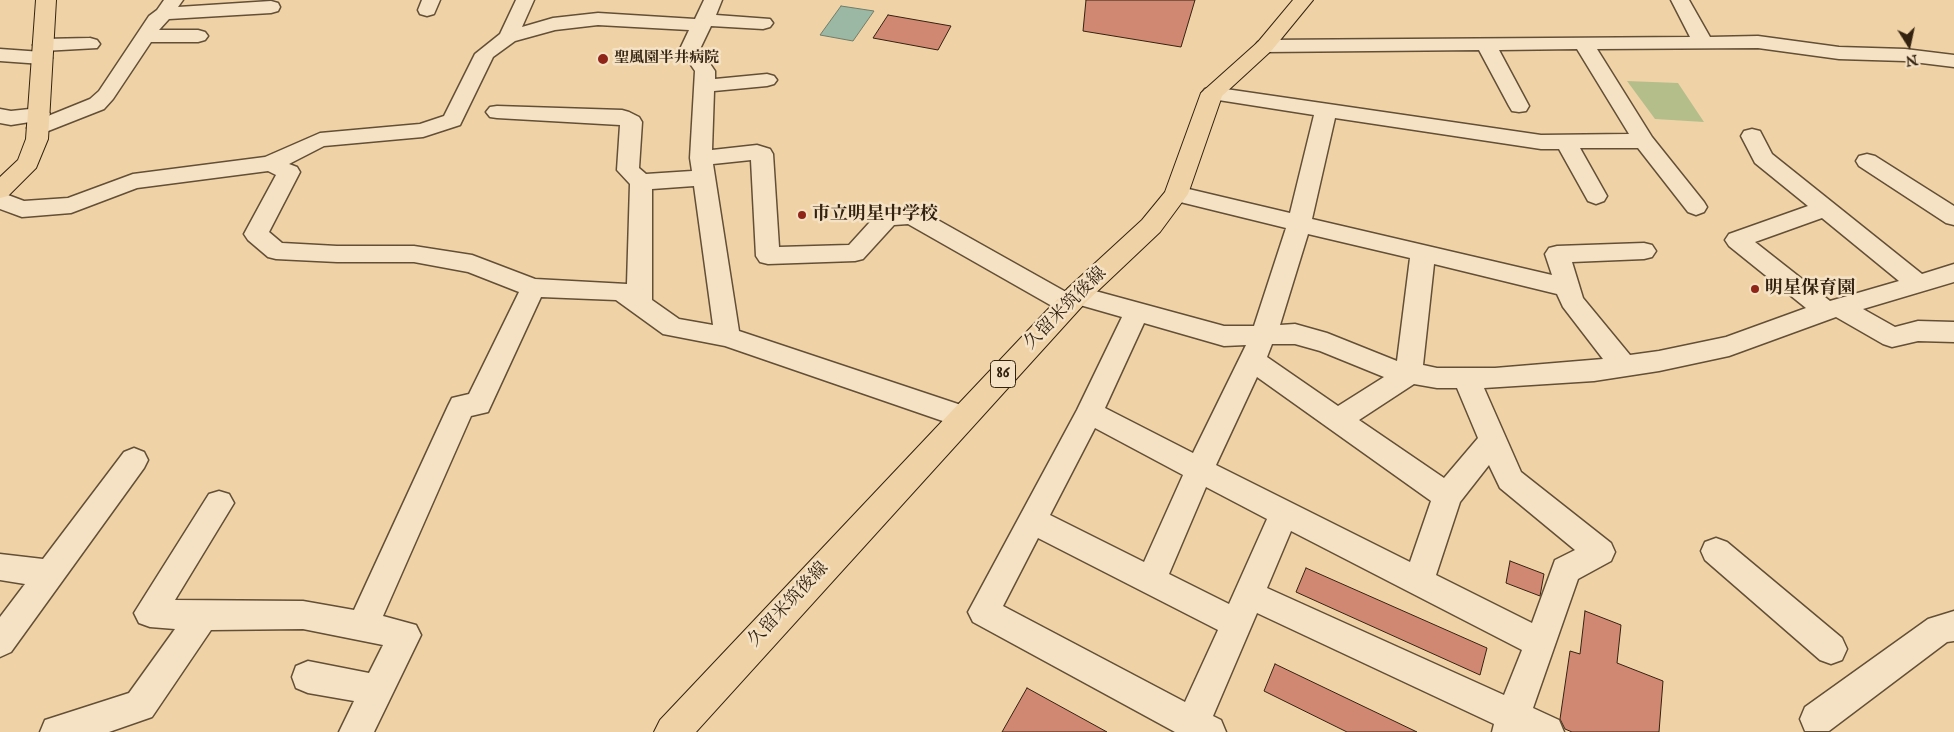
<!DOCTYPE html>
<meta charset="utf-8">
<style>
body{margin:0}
#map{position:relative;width:1954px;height:732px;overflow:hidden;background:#efd3a6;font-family:"IM FELL English",serif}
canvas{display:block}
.north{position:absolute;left:1884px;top:20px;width:50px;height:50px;-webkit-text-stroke:4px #f5e2c5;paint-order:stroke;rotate:170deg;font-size:14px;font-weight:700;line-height:20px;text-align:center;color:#342211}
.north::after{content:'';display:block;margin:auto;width:18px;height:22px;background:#342211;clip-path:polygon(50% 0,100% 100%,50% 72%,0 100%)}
</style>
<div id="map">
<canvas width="1954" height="732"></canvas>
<div class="north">N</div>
</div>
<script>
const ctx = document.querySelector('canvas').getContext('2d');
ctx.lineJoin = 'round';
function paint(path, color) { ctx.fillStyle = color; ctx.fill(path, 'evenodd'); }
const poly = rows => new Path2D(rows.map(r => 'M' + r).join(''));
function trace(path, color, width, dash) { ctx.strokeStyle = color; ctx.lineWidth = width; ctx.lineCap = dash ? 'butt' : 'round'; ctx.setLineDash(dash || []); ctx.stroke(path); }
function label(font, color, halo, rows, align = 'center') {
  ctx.font = font + ' "IM FELL English","Noto Serif JP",serif'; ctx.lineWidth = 5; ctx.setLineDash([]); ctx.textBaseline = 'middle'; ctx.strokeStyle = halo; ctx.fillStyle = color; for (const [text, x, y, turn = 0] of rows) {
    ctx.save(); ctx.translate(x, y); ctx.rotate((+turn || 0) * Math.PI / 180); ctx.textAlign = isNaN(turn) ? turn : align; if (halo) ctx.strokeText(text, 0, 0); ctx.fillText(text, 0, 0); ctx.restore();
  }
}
paint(poly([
 [1627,81,1678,83,1704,122,1655,119]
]), '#b4be8b');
const water = poly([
 [841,6,874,11,853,41,820,35,841,6]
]);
paint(water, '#9ab8a4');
trace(water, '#717c69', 1);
const building = poly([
 [1086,0,1195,0,1181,47,1083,31,1086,0],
 [888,15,951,26,938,50,873,38,888,15],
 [1510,561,1544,574,1540,596,1506,583,1510,561],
 [1306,568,1487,648,1480,675,1296,592,1306,568],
 [1585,611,1621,625,1617,663,1663,681,1659,732,1572,732,1565,729,1560,719,1570,651,1580,654,1585,611],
 [1275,664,1417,732,1347,732,1264,691,1275,664],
 [1027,688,1107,732,1002,732,1027,688]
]);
paint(building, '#d18873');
trace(building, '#342211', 1);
const minor = poly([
 [164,0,183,0,178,7,271,1,278,3,280,7,278,11,271,13,169,19,159,30,198,30,205,32,208,36,205,40,198,42,151,42,113,99,104,109,38,135,30,133,27,128,30,123,36,121,11,125,0,123,0,109,11,111,39,108,46,109,50,114,48,116,90,99,99,91,149,16,157,10,164,0],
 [422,0,440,0,434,14,427,16,420,14,418,10,422,0],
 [516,0,534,0,522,27,553,18,598,13,695,19,704,0,722,0,716,15,770,19,773,23,770,27,763,29,711,26,700,49,715,71,715,79,767,74,774,76,777,80,774,84,767,86,714,91,712,150,757,145,770,149,773,154,779,247,849,245,879,212,912,208,920,210,1066,292,1068,289,1077,286,1224,326,1254,326,1286,228,1168,199,1165,194,1168,189,1176,186,1290,213,1314,115,1212,99,1205,97,1202,93,1205,89,1212,87,1541,135,1629,134,1577,49,1499,50,1529,106,1526,111,1519,112,1512,111,1509,106,1479,50,1265,52,1258,50,1255,46,1258,42,1265,40,1690,37,1671,0,1689,0,1710,37,1758,36,1839,47,1905,49,1954,55,1954,67,1905,61,1839,59,1758,48,1597,49,1652,137,1704,202,1707,207,1704,212,1696,215,1688,212,1638,148,1580,148,1607,196,1604,201,1596,204,1588,201,1559,149,1541,149,1335,118,1312,219,1552,275,1545,254,1549,248,1557,246,1644,243,1652,245,1656,251,1652,257,1644,259,1572,262,1583,298,1630,355,1659,351,1726,337,1806,308,1729,246,1725,240,1729,234,1808,206,1755,163,1741,136,1744,131,1752,129,1760,131,1772,154,1922,274,1954,264,1954,282,1863,309,1895,327,1918,321,1954,322,1954,342,1918,341,1892,347,1883,344,1836,317,1729,356,1659,371,1594,381,1484,388,1521,472,1611,543,1615,552,1611,561,1578,579,1533,708,1559,720,1564,732,1492,732,1494,724,1257,613,1213,716,1221,720,1226,732,1175,732,973,622,968,612,1077,410,1122,317,1080,305,1077,310,1068,313,1059,310,908,224,894,225,863,259,855,261,768,264,760,262,756,256,751,160,713,164,739,331,973,409,977,417,973,425,963,428,725,346,663,334,616,300,541,297,488,412,471,416,383,616,416,625,421,635,374,732,339,732,354,701,308,693,296,688,292,677,296,666,308,661,369,673,383,645,303,629,211,630,152,717,109,732,40,732,45,720,129,693,175,629,150,627,139,623,134,613,209,494,219,491,229,494,234,503,175,600,303,601,354,610,448,406,452,398,469,394,519,292,468,272,414,262,337,262,276,259,268,257,248,240,244,234,276,175,268,171,137,188,71,213,22,217,0,209,0,192,24,201,68,198,133,174,265,157,320,133,420,124,444,116,475,54,500,34,516,0],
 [598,25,689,30,680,49,695,71,690,158,692,171,646,174,639,168,642,122,639,117,629,112,622,110,497,106,490,107,486,112,490,117,497,118,620,125,617,170,630,184,627,284,535,279,472,255,414,246,337,246,282,243,269,232,300,172,297,167,289,164,324,146,423,137,460,125,493,57,515,41,555,30,598,25],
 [694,186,713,325,679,319,652,300,652,189,694,186],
 [1822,218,1899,281,1830,301,1755,242,1822,218],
 [1308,234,1410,258,1397,361,1327,333,1295,324,1280,325,1308,234],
 [1434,264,1557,294,1563,307,1603,359,1495,368,1437,368,1423,365,1434,264],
 [1144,323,1224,346,1246,345,1193,453,1105,408,1144,323],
 [1272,344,1295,344,1320,351,1384,377,1338,406,1267,357,1272,344],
 [1257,377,1431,501,1410,562,1216,465,1257,377],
 [1414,384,1437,388,1457,388,1478,438,1444,478,1359,420,1414,384],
 [1095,428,1183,475,1144,562,1050,515,1095,428],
 [1489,465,1500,488,1575,550,1555,560,1532,623,1436,575,1460,502,1489,465],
 [1206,487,1267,519,1229,604,1169,574,1206,487],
 [1291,531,1522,650,1504,695,1267,588,1291,531],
 [1038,538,1218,630,1185,702,1003,606,1038,538],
 [90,38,97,40,100,44,97,48,43,51,36,49,33,45,36,41,43,39,90,38],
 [0,49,42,52,49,54,52,58,49,62,42,64,0,61,0,49],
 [1867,154,1875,156,1954,206,1954,225,1946,223,1859,166,1856,161,1859,156,1867,154],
 [134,448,144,452,148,460,144,468,11,652,0,657,0,617,25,584,0,580,0,554,43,559,124,452,134,448],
 [1716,538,1727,542,1842,638,1847,649,1842,660,1831,664,1820,660,1705,560,1701,551,1705,542,1716,538],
 [1954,611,1954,641,1947,642,1829,731,1805,731,1800,719,1805,707,1928,619,1954,611]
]);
const major = poly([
 [36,0,56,0,48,139,36,168,8,196,0,198,0,177,18,160,26,139,36,0],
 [1293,0,1313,0,1272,50,1222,96,1188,194,1160,232,1086,302,696,732,654,732,660,720,1068,288,1142,220,1165,192,1201,93,1258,42,1293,0]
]);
trace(minor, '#634e36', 3);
trace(major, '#342211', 2);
paint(minor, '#f5e2c5');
paint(major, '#efd3a6');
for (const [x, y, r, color] of [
 [603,59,6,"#8f2418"],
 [802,215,5,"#8f2418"],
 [1755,289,5,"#8f2418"]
]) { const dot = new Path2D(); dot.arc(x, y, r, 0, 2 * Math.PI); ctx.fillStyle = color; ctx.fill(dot); trace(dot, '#f5e2c5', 2); }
label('bold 15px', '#342211', '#f5e2c5', [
 ["聖風園半井病院",614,59]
], 'left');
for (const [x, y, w] of [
 [1003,374,25]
]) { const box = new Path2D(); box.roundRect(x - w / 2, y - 13.5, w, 27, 4); ctx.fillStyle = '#f5e2c5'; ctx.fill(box); trace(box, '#342211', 1); }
label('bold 16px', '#342211', null, [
 ["86",1003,374]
]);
label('bold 18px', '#342211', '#f5e2c5', [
 ["市立明星中学校",812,215],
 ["明星保育園",1765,289]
], 'left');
label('18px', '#342211', '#f5e2c5', [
 ["久留米筑後線",1066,309,-45],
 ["久留米筑後線",789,605,-47]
]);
</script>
